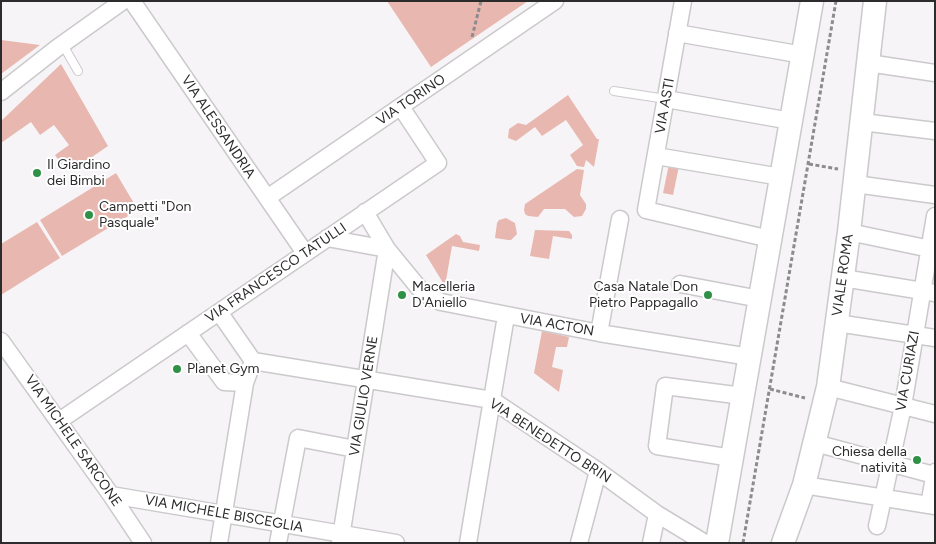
<!DOCTYPE html>
<meta charset="utf-8">
<style>
body{margin:0}
#map{position:relative;width:936px;height:544px;overflow:hidden;background:#f7f4f7;font-family:Figtree,sans-serif}
canvas{display:block}
.frame{position:absolute;inset:0;border:2px solid #2d2c2d;pointer-events:none}
</style>
<div id="map">
<canvas width="936" height="544"></canvas>
<div class="frame"></div>
</div>
<script>
const ctx = document.querySelector('canvas').getContext('2d');
ctx.lineJoin = 'round';
function paint(path, color) { ctx.fillStyle = color; ctx.fill(path, 'evenodd'); }
const poly = rows => new Path2D(rows.map(r => 'M' + r).join(''));
function trace(path, color, width, dash) { ctx.strokeStyle = color; ctx.lineWidth = width; ctx.lineCap = dash ? 'butt' : 'round'; ctx.setLineDash(dash || []); ctx.stroke(path); }
function label(font, color, halo, rows, align = 'center') {
  ctx.font = font + ' Figtree,sans-serif'; ctx.lineWidth = 4; ctx.setLineDash([]); ctx.textBaseline = 'middle'; ctx.strokeStyle = halo; ctx.fillStyle = color; for (const [text, x, y, turn = 0] of rows) {
    ctx.save(); ctx.translate(x, y); ctx.rotate((+turn || 0) * Math.PI / 180); ctx.textAlign = isNaN(turn) ? turn : align; if (halo) ctx.strokeText(text, 0, 0); ctx.fillText(text, 0, 0); ctx.restore();
  }
}
paint(poly([
 [387,1,528,1,431,67],
 [1,40,40,45,1,74],
 [61,64,108,146,76,168,64,168,55,155,69,145,54,125,40,135,31,122,1,143,1,121],
 [568,95,597,139,599,139,594,167,586,160,584,167,577,166,570,155,583,145,566,120,542,136,535,127,516,141,508,138,509,129,518,123,526,125],
 [669,164,679,166,673,195,663,193],
 [577,169,584,170,580,195,586,204,586,209,582,216,574,217,565,209,544,209,538,217,528,216,525,214,524,210,525,204],
 [116,173,138,210,62,256,40,220],
 [506,218,515,223,517,234,511,240,508,240,495,238,497,223,499,220],
 [37,222,60,258,1,295,1,244],
 [535,230,569,231,572,235,572,239,553,236,549,259,530,256],
 [456,234,460,236,463,242,480,245,479,251,452,246,445,286,426,255],
 [542,331,569,337,567,347,556,347,552,367,563,370,559,392,534,373]
]), '#e8b8b0');
const lane = poly([
 [63,45,78,71],
 [614,91,666,99]
]);
const street = poly([
 [132,1,305,253],
 [683,1,646,210,770,239],
 [677,33,803,55],
 [868,63,935,73],
 [1,92,57,48,123,1],
 [666,99,791,121],
 [862,122,935,131],
 [656,156,781,177],
 [855,184,935,195],
 [267,198,555,1],
 [365,212,387,249,423,293,441,302,599,333,750,357],
 [849,232,935,250],
 [327,238,387,249],
 [843,278,935,293],
 [680,284,760,299],
 [219,312,253,361],
 [837,323,935,338],
 [188,333,224,382,245,383],
 [599,333,620,219],
 [1,341,111,495,143,543],
 [828,387,935,414],
 [59,421,438,163,401,107],
 [815,443,934,475],
 [732,458,657,446,665,386,743,396],
 [804,485,935,506],
 [111,495,396,543],
 [929,505,935,472],
 [877,526,903,406,935,216],
 [219,543,245,383,253,361,492,400,598,471,657,514,705,543],
 [278,543,298,438,355,449],
 [340,543,387,249],
 [468,543,506,316],
 [579,543,598,471],
 [651,543,657,514]
]);
const secondary = poly([
 [717,543,812,1],
 [783,543,804,485,828,387,849,232,875,1]
]);
trace(lane, '#cbc9cc', 10);
trace(street, '#cbc9cc', 19);
trace(secondary, '#cbc9cc', 25);
trace(poly([
 [472,37,481,1],
 [809,164,838,169],
 [770,389,805,398],
 [743,543,836,1]
]), '#8d8b8d', 3, [4, 2.5]);
trace(lane, '#fff', 8);
trace(street, '#fff', 16);
trace(secondary, '#fff', 22);
for (const [x, y, r, color] of [
 [37,173,5,"#2e9146"],
 [89,215,5,"#2e9146"],
 [402,295,5,"#2e9146"],
 [708,295,5,"#2e9146"],
 [177,369,5,"#2e9146"],
 [917,460,5,"#2e9146"]
]) { const dot = new Path2D(); dot.arc(x, y, r, 0, 2 * Math.PI); ctx.fillStyle = color; ctx.fill(dot); trace(dot, '#fff', 2); }
label('14px', '#2d2c2d', '#fff', [
 ["VIA TORINO",411,100,-34],
 ["VIA ASTI",665,106,-80],
 ["VIA ALESSANDRIA",218,127,56],
 ["VIA FRANCESCO TATULLI",276,273,-34],
 ["VIALE ROMA",843,275,-82],
 ["VIA ACTON",557,325,10],
 ["VIA CURIAZI",908,371,-80],
 ["VIA GIULIO VERNE",364,396,-81],
 ["VIA MICHELE SARCONE",73,441,55],
 ["VIA BENEDETTO BRIN",550,441,33],
 ["VIA MICHELE BISCEGLIA",224,514,10]
]);
label('14px', '#2d2c2d', '#fff', [
 ["Il Giardino",47,165],
 ["dei Bimbi",47,181],
 ["Campetti \"Don",99,207],
 ["Pasquale\"",99,223],
 ["Macelleria",412,287],
 ["D'Aniello",412,303],
 ["Casa Natale Don",698,287,"right"],
 ["Pietro Pappagallo",698,303,"right"],
 ["Planet Gym",187,369],
 ["Chiesa della",907,452,"right"],
 ["natività",907,468,"right"]
], 'left');
</script>
